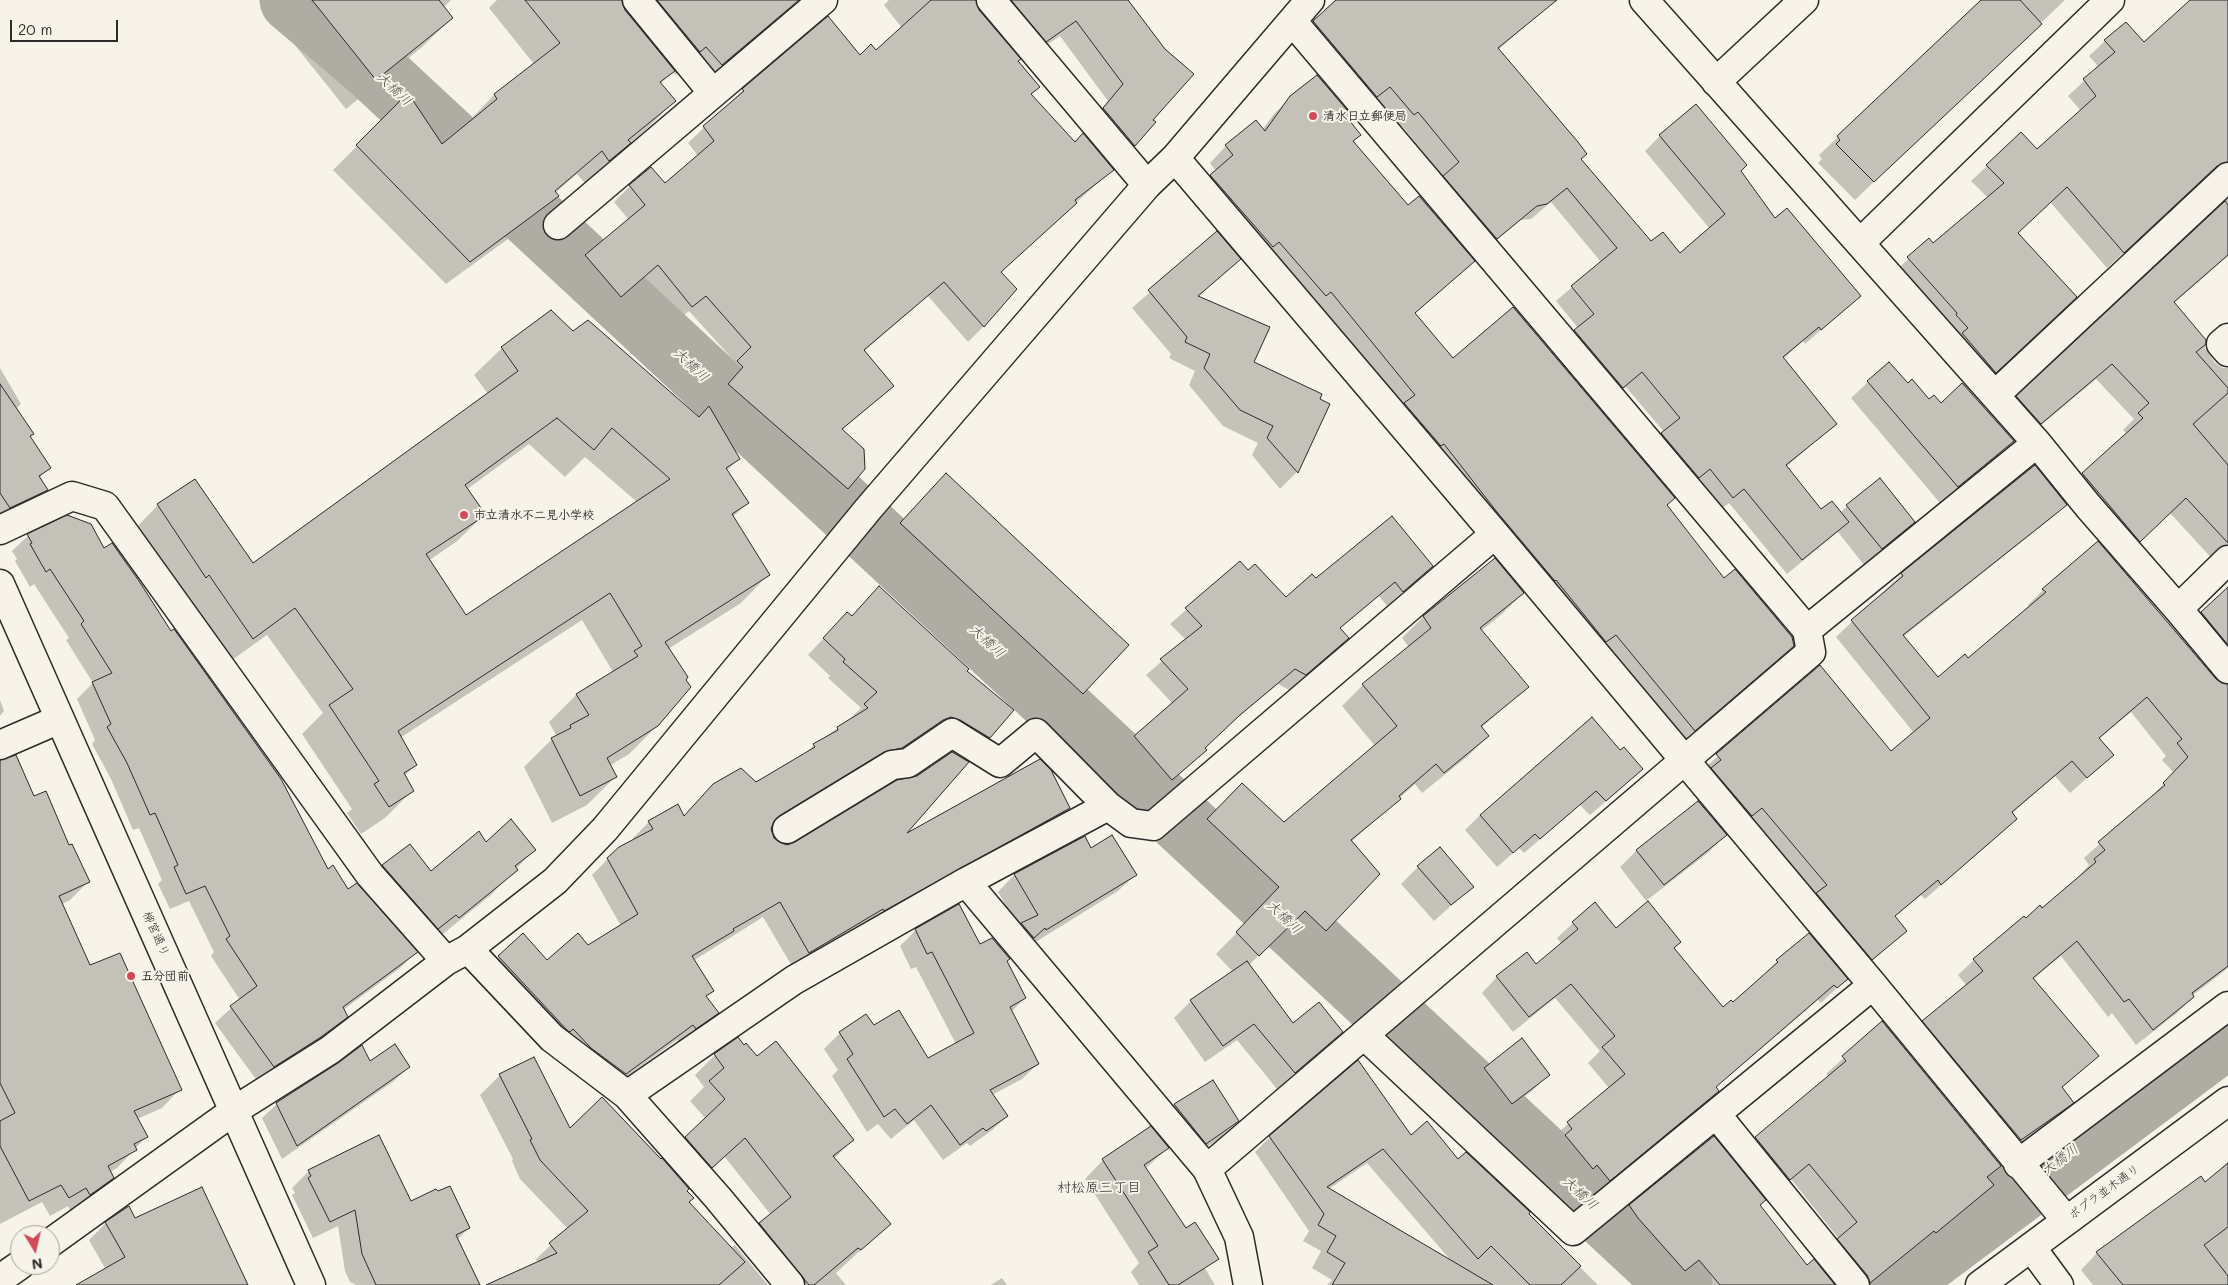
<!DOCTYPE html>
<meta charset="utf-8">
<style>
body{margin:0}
#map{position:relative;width:2228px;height:1285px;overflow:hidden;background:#f7f3e8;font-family:Mali,sans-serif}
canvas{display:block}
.north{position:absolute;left:10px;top:1225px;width:50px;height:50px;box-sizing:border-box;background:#f7f3e8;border:1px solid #a5a39c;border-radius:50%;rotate:171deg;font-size:14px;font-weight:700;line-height:20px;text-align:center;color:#2b2b2b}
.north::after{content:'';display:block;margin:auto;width:18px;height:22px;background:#d1495b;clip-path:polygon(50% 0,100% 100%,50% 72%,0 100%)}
.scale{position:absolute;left:10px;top:20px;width:108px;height:22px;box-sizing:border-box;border:2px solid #2b2b2b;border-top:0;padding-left:6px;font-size:15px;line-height:18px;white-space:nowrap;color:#2b2b2b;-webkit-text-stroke:4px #f7f3e8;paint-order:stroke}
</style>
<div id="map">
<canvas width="2228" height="1285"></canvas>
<div class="north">N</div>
<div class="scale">20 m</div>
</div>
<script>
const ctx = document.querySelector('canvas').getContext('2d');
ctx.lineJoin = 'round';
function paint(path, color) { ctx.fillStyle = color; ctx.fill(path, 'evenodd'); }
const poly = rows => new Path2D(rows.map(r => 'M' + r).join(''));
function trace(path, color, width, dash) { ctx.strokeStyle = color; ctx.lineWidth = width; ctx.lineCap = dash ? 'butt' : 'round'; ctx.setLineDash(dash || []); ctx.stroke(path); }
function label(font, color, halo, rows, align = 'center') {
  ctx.font = font + ' Mali,"Klee One",sans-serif'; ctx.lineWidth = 4; ctx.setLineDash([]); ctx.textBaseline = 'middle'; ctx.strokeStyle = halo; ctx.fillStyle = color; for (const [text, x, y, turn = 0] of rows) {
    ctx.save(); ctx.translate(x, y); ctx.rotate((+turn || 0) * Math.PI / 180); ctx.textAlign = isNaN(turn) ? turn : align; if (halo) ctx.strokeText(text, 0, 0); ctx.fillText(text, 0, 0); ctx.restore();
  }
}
paint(poly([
 [259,0,451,0,444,7,452,18,422,47,346,109],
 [497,0,794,0,795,1,772,25,698,88,682,70,676,75,673,72,660,84,674,101,651,125,585,183,577,174,555,193,558,196,534,220,446,284,333,170,408,95,442,145,472,120,471,119,494,95,534,64,489,8],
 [889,0,965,0,978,11,1038,87,1030,95,1074,143,1112,170,1000,272,984,326,968,342,928,296,863,352,892,386,842,430,847,488,832,503,714,400,728,383,723,378,736,363,689,311,676,322,642,280,604,312,570,272,629,220,614,202,630,186,664,185,698,156,688,143,743,90,817,27,859,56,876,51,902,28,884,5],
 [980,0,1126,0,1151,120,1154,123,1118,160,1088,125,1108,101,1060,36,1030,56],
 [1335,0,1533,0,1542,11,1498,50,1580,160,1651,243,1680,255,1710,229,1645,151,1660,136,1739,171,1775,220,1860,296,1805,344,1803,341,1783,359,1835,424,1786,467,1821,511,1840,513,1847,506,1914,522,1864,565,1838,532,1787,574,1729,503,1718,512,1647,449,1664,432,1626,387,1607,402,1560,346,1578,328,1556,301,1601,262,1551,202,1531,219,1521,220,1481,253,1429,192,1444,177,1402,126,1399,129,1298,37],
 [1983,0,2065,0,1855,200,1818,163,1822,159,1819,155],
 [2192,0,2228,0,2228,256,2174,303,2205,341,2205,348,2215,363,2223,368,2228,368,2228,365,2228,576,2170,513,2123,556,2067,490,2127,434,2123,430,2134,419,2096,379,2025,439,2002,413,2224,203,2228,198,2228,189,2216,177,2207,177,2200,181,2107,268,2050,202,2017,233,2060,312,1979,388,1892,274,1929,240,1933,245,1988,198,1971,181,2021,134,2037,151,2081,111,2068,96,2099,67,2089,56,2105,41,2144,43],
 [1291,97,1348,121,1359,135,1352,142,1408,206,1473,261,1414,314,1452,360,1666,506,1724,580,1793,646,1678,746,1194,192,1216,171,1210,163,1226,146,1262,130,1274,114],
 [1217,233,1239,259,1198,297,1252,362,1328,405,1296,473,1280,489,1252,455,1258,443,1223,426,1189,385,1195,371,1169,358,1171,354,1132,308],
 [573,333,739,459,726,471,747,503,732,518,768,575,741,603,668,649,657,726,629,754,609,766,615,777,587,805,552,823,524,767,552,739,557,737,549,722,576,695,613,672,582,620,400,738,416,765,404,776,413,790,385,818,361,834,347,813,352,809,302,734,323,713,267,635,225,665,131,533,158,505,253,565,488,394,474,375,502,348],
 [529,444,565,477,585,457,637,502,465,616,428,561,456,542,484,515,466,490],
 [0,368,21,404,16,409,32,434,29,437,49,468,39,478,47,490,30,507,0,521],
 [1868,382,1908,385,1929,401,1941,404,2013,441,1996,458,1940,503,1851,398],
 [946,474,1082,693,1057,718,876,549],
 [2065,505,2049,520,1903,637,1938,679,1968,660,2029,607,2028,605,2043,590,2223,685,2228,684,2228,968,2192,996,2193,997,2177,1013,2136,1045,2112,1013,2108,1017,2061,956,2033,979,2097,1056,2062,1088,2072,1102,2056,1118,2004,1155,1908,1037,1923,1022,1967,986,1958,975,1974,960,2025,919,2042,909,2080,877,2079,876,2089,865,2084,858,2148,800,2174,773,2162,760,2166,756,2131,712,2099,739,2112,755,2096,770,2070,793,2055,776,2011,814,2015,819,1999,835,1925,899,1921,895,1894,917,1906,931,1856,974,1701,771,1820,667,1891,752,1914,733,1836,637,1902,574],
 [28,536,103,549,328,871,348,891,360,888,383,865,430,873,486,843,534,850,492,894,433,942,430,939,415,951,416,952,400,968,343,1010,346,1016,330,1032,304,1053,258,1082,215,1023,240,1000,211,956,214,952,189,901,170,909,158,884,162,880,139,828,133,830,111,779,92,744,95,740,77,699,93,683,66,640,69,638,34,584,30,587,15,561,17,559,12,551],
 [1495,560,1523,593,1502,614,1481,631,1527,687,1481,728,1488,736,1467,757,1422,793,1415,784,1351,842,1325,930,1304,951,1283,931,1249,965,1292,1025,1341,1032,1277,1089,1237,1040,1205,1062,1174,1018,1191,1001,1233,972,1216,954,1260,909,1187,841,1221,805,1284,824,1375,746,1342,706,1363,685,1409,647,1402,638,1423,617],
 [1240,563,1248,572,1286,598,1316,579,1431,566,1387,606,1379,596,1339,629,1347,638,1332,653,1289,690,1278,684,1223,730,1204,749,1205,750,1190,765,1156,795,1119,752,1173,704,1146,675,1186,640,1170,624],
 [879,588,966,671,1012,710,973,753,944,735,885,763,867,767,771,825,773,838,778,844,787,846,902,837,1069,808,1053,824,793,968,763,917,693,961,712,991,705,998,717,1013,701,1028,679,1044,677,1040,609,1089,483,973,523,935,547,962,588,947,621,926,592,875,608,859,634,840,633,838,649,822,684,817,756,784,804,755,814,745,849,720,861,708,828,678,830,676,808,655,832,629,851,617],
 [2228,588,2228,683,2224,675,2186,628],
 [0,700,4,711,0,716],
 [0,774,33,798,69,847,88,882,70,900,62,904,90,967,180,1089,162,1108,137,1119,147,1136,117,1168,110,1172,113,1177,94,1196,71,1212,68,1206,50,1216,42,1202,0,1224],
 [1626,784,1590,815,1580,805,1524,853,1519,848,1497,867,1465,830,1480,815],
 [1725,835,1709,852,1646,901,1620,867,1637,850],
 [1084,838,1090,850,1135,875,1118,891,1029,946,998,892,1014,875],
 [1418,867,1472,887,1434,921,1401,884],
 [1573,923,1615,929,1672,948,1723,1009,1733,1004,1762,978,1777,961,1809,934,1846,979,1821,1003,1818,1000,1715,1088,1718,1091,1702,1106,1594,1195,1581,1179,1577,1183,1550,1151,1557,1144,1552,1138,1609,1088,1588,1063,1600,1051,1555,998,1513,1032,1482,993,1497,977,1526,954,1536,965,1562,944,1557,938],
 [916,930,979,946,1005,961,1025,998,1011,1012,1038,1064,1022,1079,992,1095,1007,1116,991,1131,970,1146,967,1143,943,1160,914,1120,891,1139,878,1124,867,1132,832,1076,838,1070,824,1049,840,1033,873,1027,927,1059,956,1044,916,967,911,969,900,946],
 [1882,1023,2000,1166,1987,1179,1992,1185,1975,1202,1918,1249,1916,1247,1871,1284,1868,1280,1862,1285,1821,1256,1839,1239,1791,1179,1772,1196,1739,1155,1756,1138,1829,1077,1826,1074],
 [738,1039,757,1058,852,1140,834,1159,889,1224,836,1273,846,1285,775,1285,740,1244,771,1215,724,1156,692,1186,666,1157,706,1119,690,1101,704,1087,695,1075,715,1055],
 [1522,1040,1549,1074,1532,1091,1494,1120,1468,1086,1485,1069],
 [408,1067,394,1081,282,1159,262,1118,277,1104],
 [500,1075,570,1130,685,1191,688,1202,730,1248,735,1245,768,1285,546,1285,536,1259,568,1229,520,1179,512,1161,513,1159,480,1095],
 [1175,1105,1237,1121,1220,1138,1189,1160,1158,1122],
 [1411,1136,1458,1161,1527,1214,1598,1285,1327,1285,1332,1280,1312,1268,1321,1251,1303,1241,1309,1231,1255,1152,1270,1137],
 [1367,1163,1453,1263,1329,1189],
 [1713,1138,1758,1206,1807,1267,1834,1285,1691,1285,1683,1275,1667,1285,1614,1222,1630,1206],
 [1168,1148,1145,1169,1215,1285,1139,1285,1131,1272,1139,1263,1085,1179,1103,1160],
 [2228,1162,2228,1285,2093,1285,2081,1270,2097,1253,2205,1183,2223,1169,2222,1167],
 [309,1171,410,1203,438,1193,469,1228,457,1240,469,1285,356,1285,350,1282,345,1271,338,1226,313,1238,292,1195,295,1193,292,1188],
 [135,1219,246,1285,89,1285,106,1270,89,1240,106,1223],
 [1002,1278,1007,1285,991,1285]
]), '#0003');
trace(poly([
 [292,0,372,68,1680,1285],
 [1893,1285,2228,1035]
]), '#afaca4', 65);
const building = poly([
 [312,0,439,0,453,18,376,80,312,0],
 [525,0,622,0,625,10,675,71,660,82,676,101,628,140,631,143,609,161,602,151,555,191,559,196,470,262,356,145,408,93,442,144,497,99,494,94,560,43,525,0],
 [657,0,799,0,722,65,706,47,700,52,657,0],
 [931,0,976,0,979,10,1021,59,1018,61,1040,87,1031,94,1075,142,1083,133,1114,170,1075,200,1077,203,1001,272,1017,289,984,327,944,282,864,350,894,386,842,429,864,449,865,469,848,489,728,384,743,367,737,361,751,347,706,296,692,307,658,265,621,297,585,255,645,205,629,185,651,167,665,183,714,141,703,126,744,91,742,89,828,16,860,55,871,44,876,50,931,0],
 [1011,0,1128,0,1165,49,1194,74,1153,120,1156,122,1135,146,1103,108,1123,84,1076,21,1046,42,1011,0],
 [1336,0,1557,0,1498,48,1578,142,1587,154,1581,159,1651,241,1663,232,1680,253,1725,214,1659,135,1696,104,1747,165,1741,171,1775,218,1787,208,1861,296,1821,330,1819,327,1783,357,1837,424,1786,465,1821,509,1832,501,1849,522,1802,560,1744,489,1733,498,1710,469,1699,478,1661,433,1680,418,1642,372,1623,388,1574,330,1594,314,1571,286,1617,248,1567,188,1547,204,1537,206,1497,239,1443,176,1459,162,1418,112,1414,115,1390,87,1377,97,1313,21,1336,0],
 [1981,0,2020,0,2042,24,1874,182,1836,144,1840,140,1837,136,1981,0],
 [2190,0,2228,0,2228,162,2217,166,2124,253,2067,187,2018,233,2077,297,1996,373,1962,333,1968,328,1956,315,1957,313,1907,257,1929,238,1933,243,2004,183,1986,165,2021,132,2037,149,2096,96,2083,79,2115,52,2104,40,2126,22,2144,42,2190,0],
 [1317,75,1353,117,1349,120,1361,135,1353,141,1408,205,1419,196,1475,261,1415,313,1453,358,1513,307,1675,498,1667,505,1724,578,1735,569,1792,637,1794,646,1695,731,1616,635,1606,642,1556,580,1555,581,1497,512,1444,444,1441,446,1404,403,1415,395,1331,292,1326,296,1279,242,1273,247,1210,175,1233,155,1225,145,1256,120,1265,131,1290,96,1317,75],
 [2225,201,2228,205,2228,255,2174,302,2206,340,2206,344,2196,352,2228,388,2228,393,2193,424,2228,465,2228,543,2186,498,2140,542,2082,473,2143,418,2138,413,2149,403,2112,364,2041,424,2016,396,2225,201],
 [1217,231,1241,259,1198,296,1270,327,1254,362,1322,394,1320,399,1330,404,1298,473,1267,438,1273,426,1240,410,1204,368,1210,354,1185,342,1187,337,1148,290,1217,231],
 [551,310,573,331,588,320,699,417,709,406,740,459,726,468,749,503,732,514,770,575,665,642,688,677,686,680,691,687,658,726,607,758,617,777,580,796,551,738,571,728,570,725,589,715,576,694,638,656,634,651,642,646,610,593,398,731,417,765,404,773,414,791,389,807,374,784,379,781,329,705,353,689,295,608,253,639,209,575,206,578,157,504,195,479,253,563,518,371,501,347,551,310],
 [557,418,594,450,612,428,670,479,466,615,426,554,486,515,465,485,557,418],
 [1889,362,1908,383,1912,379,1929,399,1934,395,1941,403,1962,383,2014,441,1958,487,1867,381,1889,362],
 [0,384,34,434,30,436,51,468,39,476,48,490,10,508,0,493,0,384],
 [2035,465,2067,505,1903,635,1938,677,1965,654,1968,658,2046,592,2042,589,2098,541,2216,679,2222,683,2228,684,2228,966,2192,993,2194,997,2153,1030,2129,999,2124,1002,2077,941,2033,978,2099,1056,2062,1087,2074,1103,2021,1140,1922,1021,1983,971,1973,959,2024,916,2026,918,2040,905,2042,908,2096,862,2094,859,2105,850,2098,842,2165,785,2163,783,2188,757,2177,743,2182,739,2147,697,2099,738,2114,755,2087,778,2072,761,2012,812,2017,819,1941,885,1938,880,1895,916,1907,931,1872,960,1816,893,1827,885,1762,808,1752,816,1711,768,1721,760,1716,754,1820,665,1891,751,1930,718,1851,620,1903,576,1901,573,2035,465],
 [946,473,1129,645,1083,694,900,523,946,473],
 [1880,478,1915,522,1882,549,1846,505,1880,478],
 [67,515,91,524,104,548,112,543,139,581,171,631,174,629,281,779,328,869,333,865,348,889,357,883,418,952,343,1007,348,1017,321,1037,274,1067,230,1006,257,986,226,939,230,936,205,886,186,894,174,867,178,865,155,813,150,815,127,763,107,727,111,724,92,682,112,673,81,624,84,621,50,569,46,572,30,544,32,543,27,534,67,515],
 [1392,516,1433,566,1403,592,1395,582,1340,628,1349,638,1306,675,1295,669,1240,715,1205,748,1207,750,1172,780,1134,736,1188,689,1160,659,1202,626,1185,608,1240,561,1248,570,1255,564,1286,597,1312,574,1316,578,1392,516],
 [1495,558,1524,593,1480,628,1529,687,1481,726,1489,736,1444,773,1436,764,1399,796,1401,799,1351,840,1380,874,1326,931,1305,911,1259,956,1236,932,1279,887,1207,819,1242,783,1284,822,1397,726,1362,684,1431,628,1423,616,1495,558],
 [879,586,969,669,967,671,1014,710,990,738,960,720,951,717,943,720,902,748,884,752,779,816,774,821,771,829,774,838,779,842,787,845,795,842,897,780,917,776,952,752,969,762,907,833,1040,759,1051,770,1070,808,884,911,883,909,809,953,780,902,733,929,734,931,692,956,714,991,706,996,719,1013,696,1029,693,1025,626,1074,591,1048,573,1029,570,1032,567,1030,498,956,523,933,547,960,578,933,588,945,638,914,607,858,619,847,653,829,648,821,678,804,684,816,713,784,741,768,756,782,815,747,813,744,838,730,837,727,868,708,864,704,877,692,843,662,845,659,823,638,847,612,852,616,879,586],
 [2228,587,2228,645,2201,612,2228,587],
 [1592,717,1620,750,1624,747,1643,769,1606,801,1596,791,1540,839,1535,834,1513,853,1480,815,1592,717],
 [16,755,34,796,46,791,69,845,72,844,90,882,59,896,90,965,120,953,182,1090,134,1111,148,1137,134,1144,137,1150,108,1166,114,1178,90,1195,86,1188,69,1198,61,1185,29,1201,0,1146,0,1121,15,1113,0,1083,0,760,16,755],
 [1698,801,1727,835,1664,885,1636,850,1698,801],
 [511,819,536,850,515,866,518,870,459,918,456,915,438,929,382,865,410,844,431,871,479,831,486,842,511,819],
 [1112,835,1137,875,1046,930,1045,928,1034,938,1021,923,1038,915,1014,874,1085,836,1091,848,1112,835],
 [1440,847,1474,887,1451,905,1417,866,1440,847],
 [1648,901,1681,942,1674,948,1723,1007,1731,1000,1733,1002,1778,962,1776,960,1809,933,1848,979,1837,988,1834,985,1716,1087,1719,1091,1610,1181,1597,1165,1593,1169,1565,1135,1572,1129,1567,1122,1625,1074,1602,1047,1615,1036,1571,984,1529,1017,1496,976,1527,952,1536,964,1578,929,1572,922,1595,902,1616,928,1648,901],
 [959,904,980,944,992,938,1010,959,1007,961,1026,998,1010,1007,1039,1064,990,1090,1008,1116,986,1131,983,1128,960,1145,931,1105,907,1124,895,1109,884,1117,847,1059,853,1054,839,1032,866,1014,874,1025,899,1010,928,1058,974,1033,932,952,927,954,915,929,959,904],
 [1247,961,1293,1023,1319,1002,1343,1032,1295,1073,1254,1024,1223,1046,1190,1000,1247,961],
 [1882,1021,2001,1166,1987,1177,1994,1185,1936,1233,1934,1231,1870,1283,1867,1275,1837,1239,1857,1222,1809,1164,1790,1180,1755,1137,1846,1061,1842,1056,1882,1021],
 [738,1037,744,1045,746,1043,757,1056,776,1041,854,1140,833,1156,891,1224,861,1250,858,1248,814,1285,809,1285,759,1223,791,1197,745,1138,712,1168,685,1137,725,1099,709,1081,724,1068,714,1054,738,1037],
 [1522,1038,1550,1075,1512,1104,1484,1068,1522,1038],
 [395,1044,410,1067,297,1146,276,1103,338,1063,362,1045,370,1061,395,1044],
 [534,1057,570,1128,602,1097,661,1159,662,1158,689,1189,687,1191,694,1198,689,1202,745,1262,719,1285,486,1285,557,1253,549,1243,588,1211,540,1160,530,1140,532,1139,499,1074,534,1057],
 [1358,1060,1411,1135,1427,1121,1458,1159,1466,1152,1530,1212,1529,1214,1581,1266,1561,1285,1530,1285,1491,1246,1478,1259,1383,1149,1327,1187,1493,1285,1332,1285,1345,1263,1327,1252,1336,1236,1318,1225,1324,1214,1269,1136,1358,1060],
 [1213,1080,1239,1121,1206,1144,1174,1104,1213,1080],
 [1151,1126,1169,1148,1144,1165,1186,1228,1195,1222,1219,1259,1178,1285,1169,1285,1148,1252,1158,1246,1102,1159,1151,1126],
 [379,1135,411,1201,436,1189,438,1191,450,1186,470,1228,456,1235,480,1285,376,1285,362,1254,355,1210,330,1222,308,1178,311,1176,308,1170,379,1135],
 [1714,1136,1766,1200,1760,1205,1807,1265,1814,1259,1835,1285,1720,1285,1699,1260,1685,1271,1638,1218,1629,1205,1714,1136],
 [2228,1163,2228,1227,2204,1245,2228,1276,2228,1285,2123,1285,2096,1252,2201,1176,2205,1182,2228,1163],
 [202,1187,248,1285,76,1285,125,1257,105,1222,129,1206,135,1218,202,1187]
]);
paint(building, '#c4c1b9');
trace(building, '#2b2b2b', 1);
const minor = poly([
 [637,0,713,93],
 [991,0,1147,185],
 [1644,0,2037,443,2088,506,2178,609,2228,669],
 [1293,22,1807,630],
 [1716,82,1804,0],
 [1175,158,1495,534,1873,985,2066,1220],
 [558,225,823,0],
 [1860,243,2110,0],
 [2228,338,2221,344,2228,352],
 [1995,395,2228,177],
 [0,530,72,496,105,506,370,875,446,961],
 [0,584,311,1285],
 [2178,609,2228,560],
 [0,745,60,719],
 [787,829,892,765,908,763,952,733,1000,763,1036,733,1108,806],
 [966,882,1108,806,1131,823,1153,826,1495,534],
 [468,949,552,1038,627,1095,718,1198,790,1285],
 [1364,1035,1573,1231,1873,985],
 [627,1095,794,980,966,882,1207,1169,1811,652,1807,630,2037,443],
 [1716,1114,1855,1285],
 [2018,1164,2228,1006],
 [1207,1169,1239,1237,1248,1285],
 [50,1243,235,1110,330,1050,446,961,468,949,555,881,605,829,869,508,1147,185,1175,158,1310,0],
 [2031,1247,2059,1285],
 [0,1279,20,1265],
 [1980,1285,2228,1101]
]);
trace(minor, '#2b2b2b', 31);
trace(minor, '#f7f3e8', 28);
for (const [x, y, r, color] of [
 [1313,116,5,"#d1495b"],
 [464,515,5,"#d1495b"],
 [131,976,5,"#d1495b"]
]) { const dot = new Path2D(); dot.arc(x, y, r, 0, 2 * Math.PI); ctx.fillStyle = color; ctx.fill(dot); trace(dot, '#f7f3e8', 2); }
label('bold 12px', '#2b2b2b', '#f7f3e8', [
 ["清水日立郵便局",1323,116],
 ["市立清水不二見小学校",474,515],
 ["五分団前",141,976]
], 'left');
label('12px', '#2b2b2b', '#f7f3e8', [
 ["柳宮通り",156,934,66],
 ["ポプラ並木通り",2104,1192,-36]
]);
label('italic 14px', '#53524f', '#f7f3e8', [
 ["大橋川",394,89,43],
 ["大橋川",691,365,43],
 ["大橋川",987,641,43],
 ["大橋川",1284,917,43],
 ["大橋川",2060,1160,-37],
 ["大橋川",1580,1193,43]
]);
label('14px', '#2b2b2b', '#f7f3e8', [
 ["村松原三丁目",1099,1188]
]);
</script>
